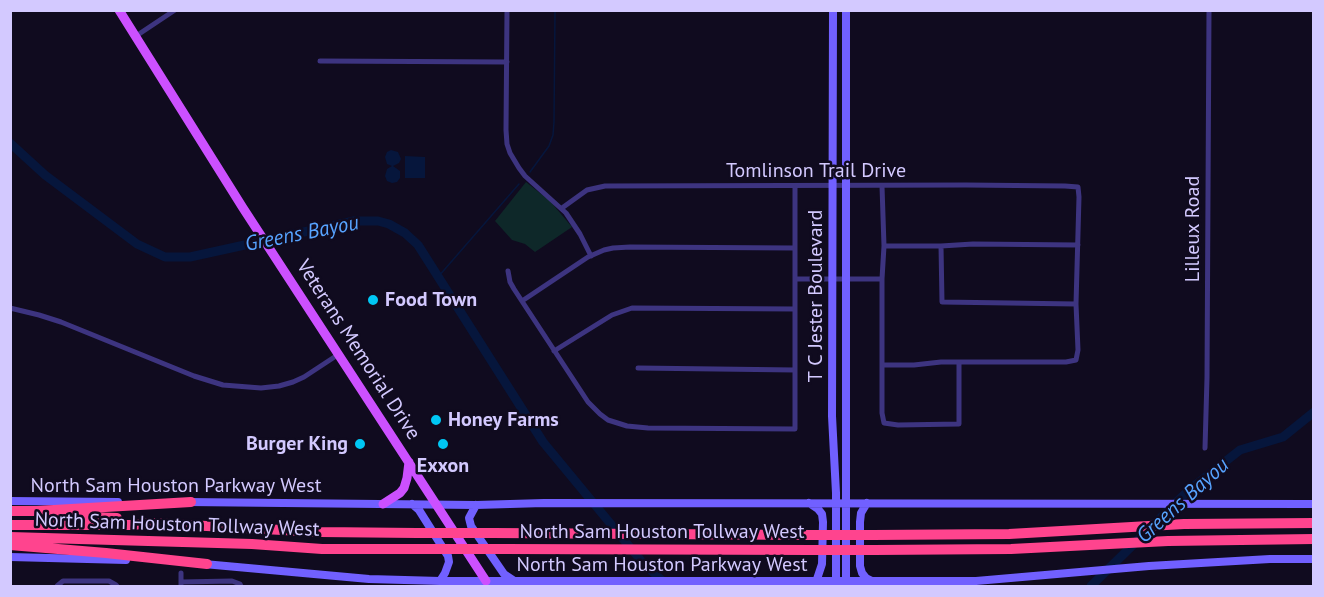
<!DOCTYPE html>
<style>
body{margin:0}
#map{position:relative;width:1324px;height:597px;overflow:hidden;background:#100b1f;font-family:"PT Sans",sans-serif}
canvas{display:block}
.frame{position:absolute;inset:0;border:12px solid #d3c9ff;pointer-events:none}
</style>
<div id="map">
<canvas width="1324" height="597"></canvas>
<div class="frame"></div>
</div>
<script>
const ctx = document.querySelector('canvas').getContext('2d');
ctx.lineJoin = 'round';
function paint(path, color) { ctx.fillStyle = color; ctx.fill(path, 'evenodd'); }
const poly = rows => new Path2D(rows.map(r => 'M' + r).join(''));
function trace(path, color, width, dash) { ctx.strokeStyle = color; ctx.lineWidth = width; ctx.lineCap = dash ? 'butt' : 'round'; ctx.setLineDash(dash || []); ctx.stroke(path); }
function label(font, color, halo, rows, align = 'center') {
  ctx.font = font + ' "PT Sans",sans-serif'; ctx.lineWidth = 5; ctx.setLineDash([]); ctx.textBaseline = 'middle'; ctx.strokeStyle = halo; ctx.fillStyle = color; for (const [text, x, y, turn = 0] of rows) {
    ctx.save(); ctx.translate(x, y); ctx.rotate((+turn || 0) * Math.PI / 180); ctx.textAlign = isNaN(turn) ? turn : align; if (halo) ctx.strokeText(text, 0, 0); ctx.fillText(text, 0, 0); ctx.restore();
  }
}
paint(poly([
 [526,182,550,201,572,227,535,252,525,244,512,240,495,221]
]), '#0e2829');
paint(poly([
 [391,150,398,152,401,159,399,163,393,166,400,171,400,178,397,182,392,183,387,181,385,176,387,169,392,166,387,164,385,157,387,152],
 [405,156,425,157,425,178,405,178]
]), '#06163c');
trace(poly([
 [530,172,549,146,553,135,554,122,555,10],
 [438,277,519,184]
]), '#06163c', 1.5);
trace(poly([
 [10,143,45,175,137,244,165,257,190,257,354,221,378,221,389,224,405,233,418,245,543,442,643,563,668,586],
 [1091,586,1189,490,1240,450,1283,437,1314,412]
]), '#06163c', 9);
trace(poly([
 [507,10,506,130,507,144,510,153,519,168,525,176,566,213,580,234,591,256],
 [136,36,175,10],
 [320,61,507,62],
 [882,186,884,246,882,279,882,413,884,423,898,425,959,424,959,362],
 [562,208,587,190,605,186,966,185,1065,186,1078,187,1079,197,1076,304,1078,350,1076,360,1066,362,941,362,914,365,882,365],
 [884,246,941,246,973,244,1078,245],
 [941,246,942,302,1076,304],
 [508,271,510,282,514,289,588,402,600,414,608,420,627,426,648,428,795,429,795,186],
 [795,279,882,279],
 [522,301,588,257,604,250,613,248,630,247,795,248],
 [10,308,39,315,61,322,194,376,223,385,261,388,279,386,293,382,304,377,339,354],
 [554,351,612,315,632,308,795,309],
 [638,368,795,370],
 [1205,448,1207,378,1209,10],
 [181,573,181,586],
 [181,582,232,581,240,584,241,586],
 [57,586,63,581,109,581,116,585,117,586]
]), '#3d3480', 5);
trace(poly([
 [833,10,832,416,836,493,836,582],
 [10,501,118,502],
 [187,502,476,505,544,503,1314,504],
 [809,503,818,509,822,514,823,522,822,564,816,582],
 [867,503,861,513,860,522,860,566,862,573,866,578,872,581],
 [412,504,419,510,448,556,449,562,445,573,440,581],
 [476,505,469,518,471,526,504,574,513,580],
 [10,557,126,560],
 [204,564,369,579,440,581,976,581,1149,566,1270,559,1314,559],
 [846,582,846,10]
]), '#7160ff', 8);
trace(poly([
 [119,10,243,208,486,581],
 [383,504,400,493,404,488,407,478,409,462]
]), '#cc50ff', 9);
trace(poly([
 [10,511,37,511,191,502],
 [57,516,117,518],
 [10,525,133,525,150,523,320,532,417,533],
 [493,533,812,535],
 [873,535,1009,534,1184,524,1314,523],
 [10,537,252,544,322,549,428,549],
 [10,545,106,553,207,564],
 [504,549,812,550],
 [874,550,1011,549,1168,541,1314,539]
]), '#ff448e', 10);
trace(poly([
 [417,533,493,533],
 [812,535,873,535],
 [428,549,504,549],
 [812,550,874,550]
]), '#ff448e', 10);
for (const [x, y, r, color] of [
 [373,300,6,"#00c7f4"],
 [436,420,6,"#00c7f4"],
 [360,444,6,"#00c7f4"],
 [443,444,6,"#00c7f4"]
]) { const dot = new Path2D(); dot.arc(x, y, r, 0, 2 * Math.PI); ctx.fillStyle = color; ctx.fill(dot); trace(dot, '#100b1f', 2); }
label('20px', '#d3c9ff', '#100b1f', [
 ["Tomlinson Trail Drive",816,171],
 ["Lilleux Road",1193,229,-90],
 ["T C Jester Boulevard",816,296,-90],
 ["Veterans Memorial Drive",358,350,57],
 ["North Sam Houston Parkway West",176,486],
 ["North Sam Houston Tollway West",177,525,2],
 ["North Sam Houston Tollway West",662,532],
 ["North Sam Houston Parkway West",662,565]
]);
label('bold 20px', '#d3c9ff', '#100b1f', [
 ["Food Town",385,300],
 ["Honey Farms",448,420],
 ["Burger King",348,444,"right"],
 ["Exxon",443,466,"center"]
], 'left');
label('italic 21px', '#57a3ff', '#100b1f', [
 ["Greens Bayou",302,234,-11],
 ["Greens Bayou",1183,501,-42]
]);
</script>
